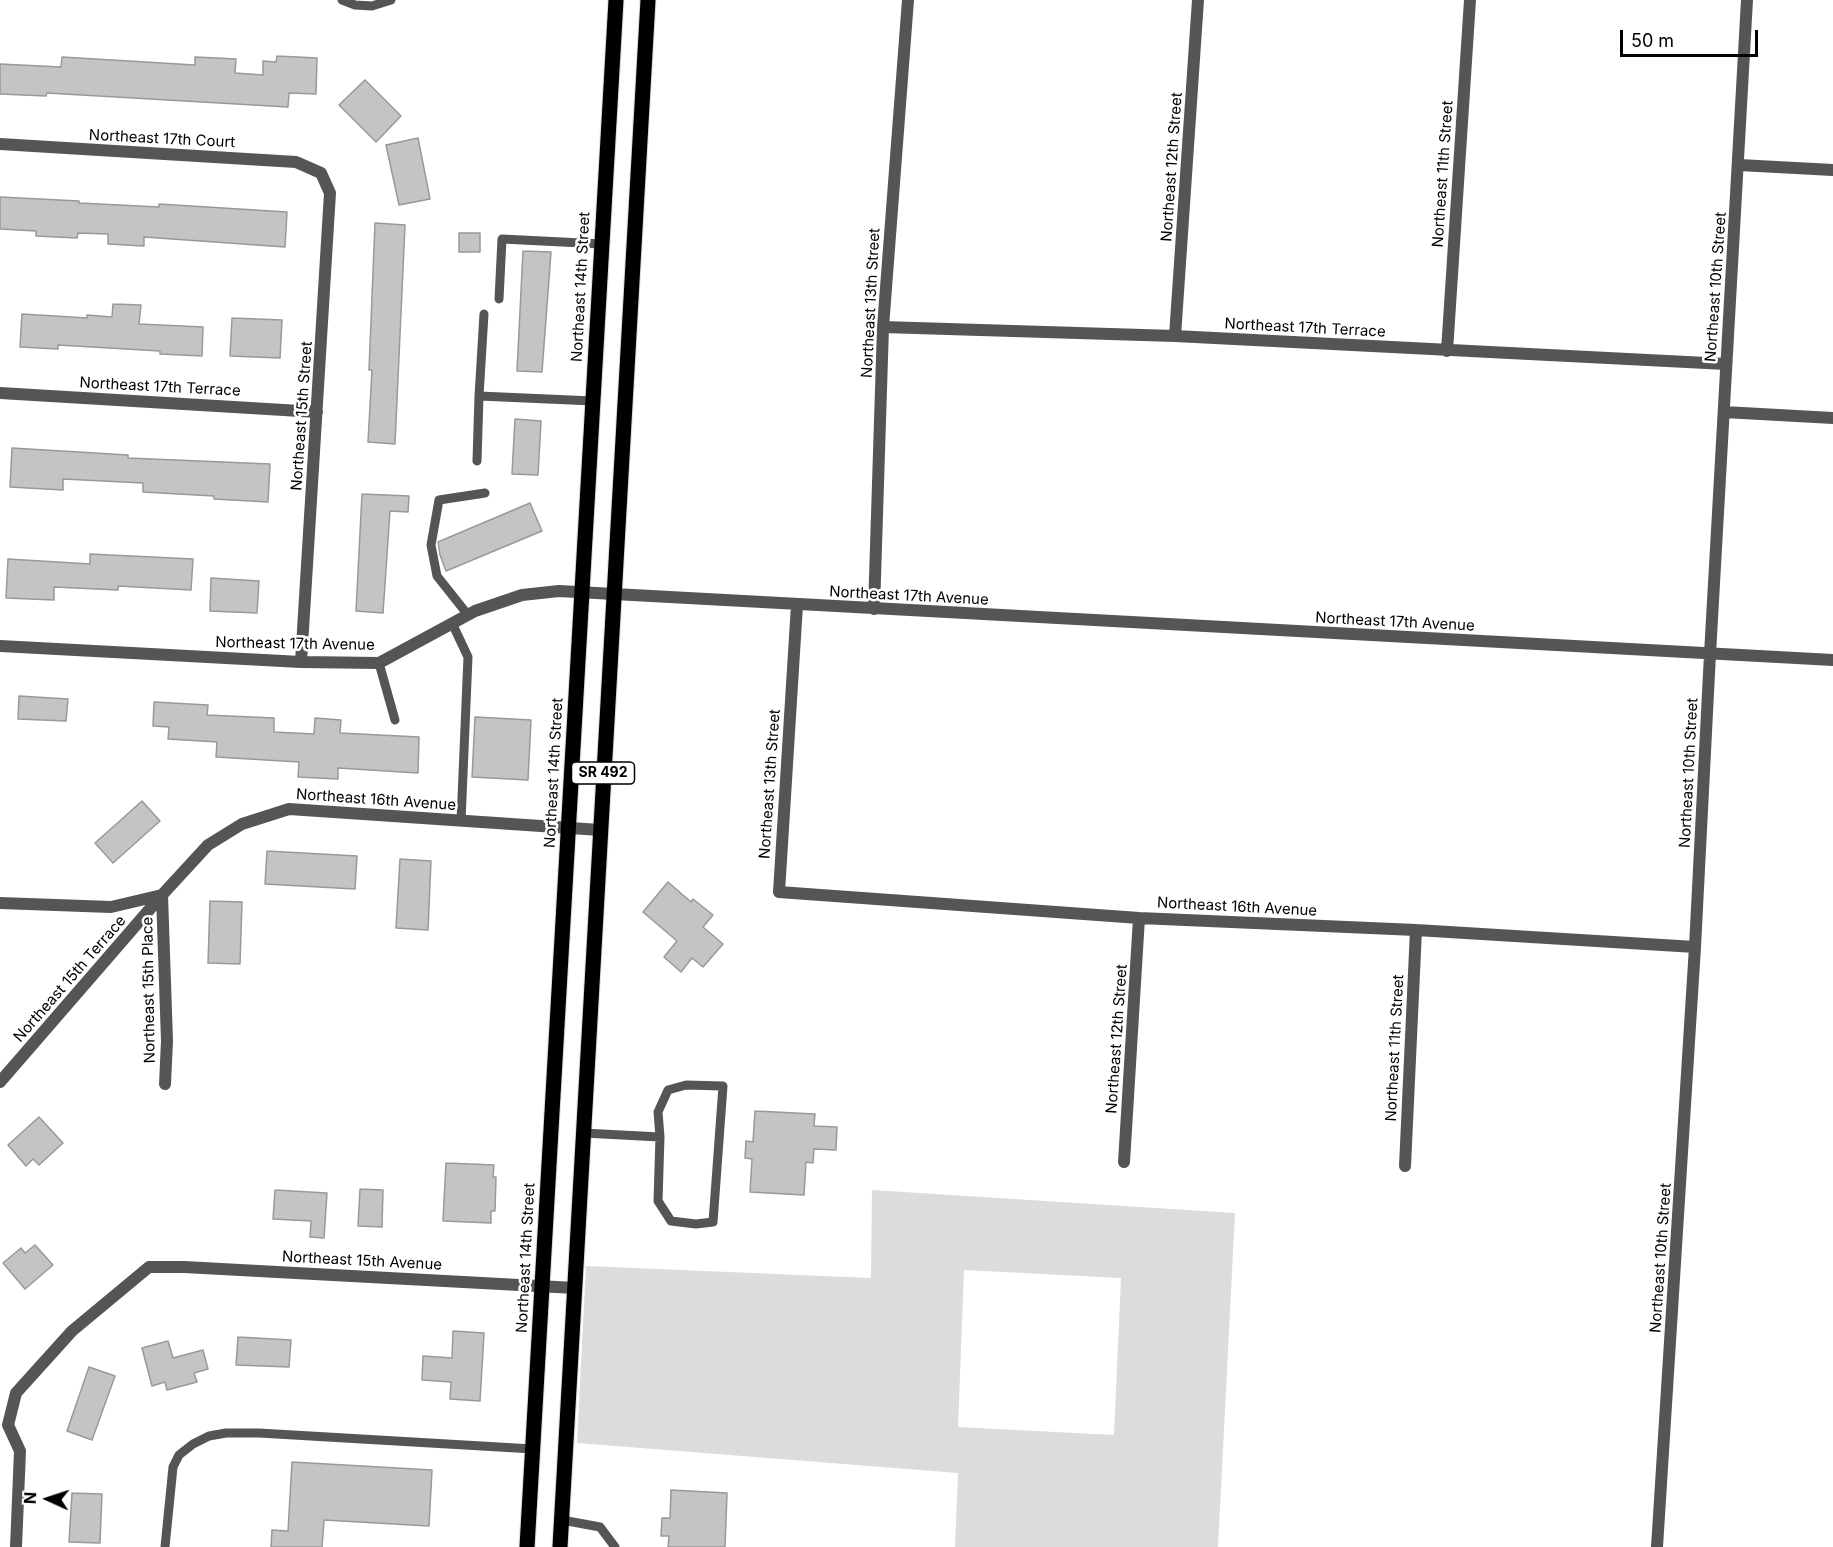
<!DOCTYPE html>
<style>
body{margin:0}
#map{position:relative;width:1833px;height:1547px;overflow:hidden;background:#fff;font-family:Inter,sans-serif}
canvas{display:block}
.north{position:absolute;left:18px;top:1469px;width:60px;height:60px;-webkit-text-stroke:4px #fff;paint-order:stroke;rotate:273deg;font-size:16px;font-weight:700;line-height:24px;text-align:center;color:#000}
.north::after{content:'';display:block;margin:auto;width:21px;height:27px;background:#000;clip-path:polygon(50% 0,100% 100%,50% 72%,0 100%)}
.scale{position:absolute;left:1620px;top:30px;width:138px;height:27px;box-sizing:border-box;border:3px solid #000;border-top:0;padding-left:8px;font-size:18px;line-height:21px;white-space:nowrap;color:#000;-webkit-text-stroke:4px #fff;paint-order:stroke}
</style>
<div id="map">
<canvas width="1833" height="1547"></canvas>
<div class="north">N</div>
<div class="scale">50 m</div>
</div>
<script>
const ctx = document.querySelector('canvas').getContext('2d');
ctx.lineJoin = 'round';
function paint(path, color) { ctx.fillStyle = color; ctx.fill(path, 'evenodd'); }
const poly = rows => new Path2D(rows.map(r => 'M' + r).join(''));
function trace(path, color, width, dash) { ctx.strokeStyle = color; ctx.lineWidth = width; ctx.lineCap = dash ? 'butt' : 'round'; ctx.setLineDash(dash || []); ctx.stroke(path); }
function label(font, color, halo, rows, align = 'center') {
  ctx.font = font + ' Inter,sans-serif'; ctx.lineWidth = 5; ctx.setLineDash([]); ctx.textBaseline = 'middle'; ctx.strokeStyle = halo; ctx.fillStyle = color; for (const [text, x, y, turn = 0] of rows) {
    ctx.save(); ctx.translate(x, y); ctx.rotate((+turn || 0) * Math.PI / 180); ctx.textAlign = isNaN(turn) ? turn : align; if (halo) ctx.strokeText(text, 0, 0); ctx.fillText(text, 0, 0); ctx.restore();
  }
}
paint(poly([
 [872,1190,1235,1213,1218,1547,955,1547,958,1473,577,1443,586,1266,871,1278],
 [964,1270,1121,1278,1114,1435,958,1427]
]), '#dcdcdc');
const building = poly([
 [277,56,317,58,316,94,289,93,288,107,47,93,46,96,0,94,0,64,61,67,62,57,195,65,195,57,236,59,235,73,263,75,263,61,276,62,277,56],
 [365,80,401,116,376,142,339,105,365,80],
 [418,138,430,199,399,205,386,145,418,138],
 [0,197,79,201,79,203,159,207,159,204,287,212,285,247,144,237,144,246,108,244,108,234,78,233,77,238,36,236,36,231,0,229,0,197],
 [375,223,405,225,395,444,368,442,372,370,369,370,375,223],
 [459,233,480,233,480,252,459,252,459,233],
 [523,251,551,252,542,372,517,371,523,251],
 [113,304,141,305,139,324,203,327,202,356,160,354,160,351,58,345,58,349,20,347,22,314,87,318,87,315,112,317,113,304],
 [232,318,282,320,280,358,230,356,232,318],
 [515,419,541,421,538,475,512,474,515,419],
 [12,448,128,455,128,458,270,464,268,502,214,499,214,496,143,492,143,483,63,479,63,490,10,487,12,448],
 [362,494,409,496,408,512,390,511,383,613,356,611,362,494],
 [530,503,542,531,446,571,440,555,438,542,530,503],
 [90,554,193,559,191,590,118,586,118,590,54,587,54,600,6,598,8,559,90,564,90,554],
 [211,578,259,581,257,613,210,611,211,578],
 [19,696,68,699,66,721,18,719,19,696],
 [154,702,208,705,207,715,274,718,274,732,314,734,315,718,341,720,340,733,419,737,418,773,338,768,338,779,298,777,299,762,216,757,217,742,168,739,169,727,153,726,154,702],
 [475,717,531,720,528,780,472,777,475,717],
 [142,801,160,821,113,863,95,843,142,801],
 [267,851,357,856,355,889,265,884,267,851],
 [400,859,431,861,428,930,396,928,400,859],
 [668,882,691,902,693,899,713,915,703,927,723,944,703,967,692,958,681,972,664,957,677,941,643,912,668,882],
 [210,901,242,902,240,964,208,963,210,901],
 [755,1111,815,1114,814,1126,837,1127,836,1150,814,1149,813,1163,806,1162,804,1195,750,1192,752,1159,745,1158,746,1141,753,1142,755,1111],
 [39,1117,63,1143,39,1165,33,1159,26,1166,8,1145,39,1117],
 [446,1163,494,1165,493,1177,496,1177,495,1211,491,1211,491,1223,443,1221,446,1163],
 [360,1189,383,1190,382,1227,358,1226,360,1189],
 [275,1190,327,1193,324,1238,310,1237,311,1221,273,1219,275,1190],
 [35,1245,53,1265,25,1289,3,1263,21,1248,25,1253,35,1245],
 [453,1331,484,1333,480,1401,450,1399,451,1382,422,1380,423,1356,452,1358,453,1331],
 [238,1337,291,1340,289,1367,236,1365,238,1337],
 [168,1341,173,1358,203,1350,208,1369,194,1373,197,1382,167,1390,165,1382,152,1386,142,1348,168,1341],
 [89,1367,115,1376,92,1440,67,1431,89,1367],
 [292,1462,432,1470,429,1526,324,1520,322,1547,271,1547,272,1530,288,1531,292,1462],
 [671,1490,727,1493,725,1547,668,1547,669,1536,661,1536,662,1518,670,1518,671,1490],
 [72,1493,102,1494,100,1543,69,1542,72,1493]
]);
paint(building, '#c4c4c4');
trace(building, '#999', 1.5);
const primary = poly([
 [527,1547,616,0],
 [560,1547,648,0]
]);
trace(primary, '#dbdbdb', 17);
trace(poly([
 [342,0,355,5,372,6,391,0],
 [499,299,502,239,602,244],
 [479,396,484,314],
 [477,461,479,396,593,401],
 [468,615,437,576,431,545,439,500,485,493],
 [452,623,468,657,461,821],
 [379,663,395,720],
 [583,1133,660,1137,658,1112,668,1090,686,1085,723,1086,713,1222,696,1224,671,1221,658,1201,660,1137],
 [562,1520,600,1527,615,1547],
 [165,1547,173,1467,179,1455,193,1444,209,1436,226,1433,259,1433,533,1449]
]), '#555', 9);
trace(poly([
 [0,144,296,162,321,173,330,193,301,662],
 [1739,165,1833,170],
 [883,327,1175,336,1726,364],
 [1175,336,1198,0],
 [1447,351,1470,0],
 [0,393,317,412],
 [1724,412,1833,418],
 [797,605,779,892,1139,918,1416,930,1695,947],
 [874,609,883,327,908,0],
 [0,646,301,662,379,663,475,611,522,595,559,591,1833,660],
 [162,895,167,1041,165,1084],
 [0,903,111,907,162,895,208,845,242,824,289,809,600,830],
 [0,1082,162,895],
 [1124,1162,1139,918],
 [1405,1166,1416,930],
 [16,1547,20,1451,8,1425,16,1393,72,1331,149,1267,184,1267,575,1288],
 [1657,1547,1695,947,1710,654,1747,0]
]), '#555', 12);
trace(primary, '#000', 15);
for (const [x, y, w] of [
 [603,773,63]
]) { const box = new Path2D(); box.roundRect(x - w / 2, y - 11, w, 22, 4.5); ctx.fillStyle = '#fff'; ctx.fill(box); trace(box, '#000', 1.5); }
label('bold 14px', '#000', null, [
 ["SR 492",603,773]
]);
label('15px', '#000', '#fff', [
 ["Northeast 17th Court",162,139,3],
 ["Northeast 12th Street",1172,167,-86],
 ["Northeast 11th Street",1443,174,-86],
 ["Northeast 14th Street",581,287,-87],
 ["Northeast 10th Street",1716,287,-86],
 ["Northeast 13th Street",871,303,-87],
 ["Northeast 17th Terrace",1305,328,3],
 ["Northeast 17th Terrace",160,387,3],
 ["Northeast 15th Street",302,416,-86],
 ["Northeast 17th Avenue",909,596,3],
 ["Northeast 17th Avenue",1395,622,3],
 ["Northeast 17th Avenue",295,644,1],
 ["Northeast 14th Street",554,773,-87],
 ["Northeast 10th Street",1689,773,-87],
 ["Northeast 13th Street",770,784,-86],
 ["Northeast 16th Avenue",376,800,4],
 ["Northeast 16th Avenue",1237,907,3],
 ["Northeast 15th Terrace",70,979,-49],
 ["Northeast 15th Place",149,990,-91],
 ["Northeast 12th Street",1117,1039,-86],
 ["Northeast 11th Street",1395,1048,-87],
 ["Northeast 14th Street",526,1258,-87],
 ["Northeast 10th Street",1661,1258,-86],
 ["Northeast 15th Avenue",362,1261,3]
]);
</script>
